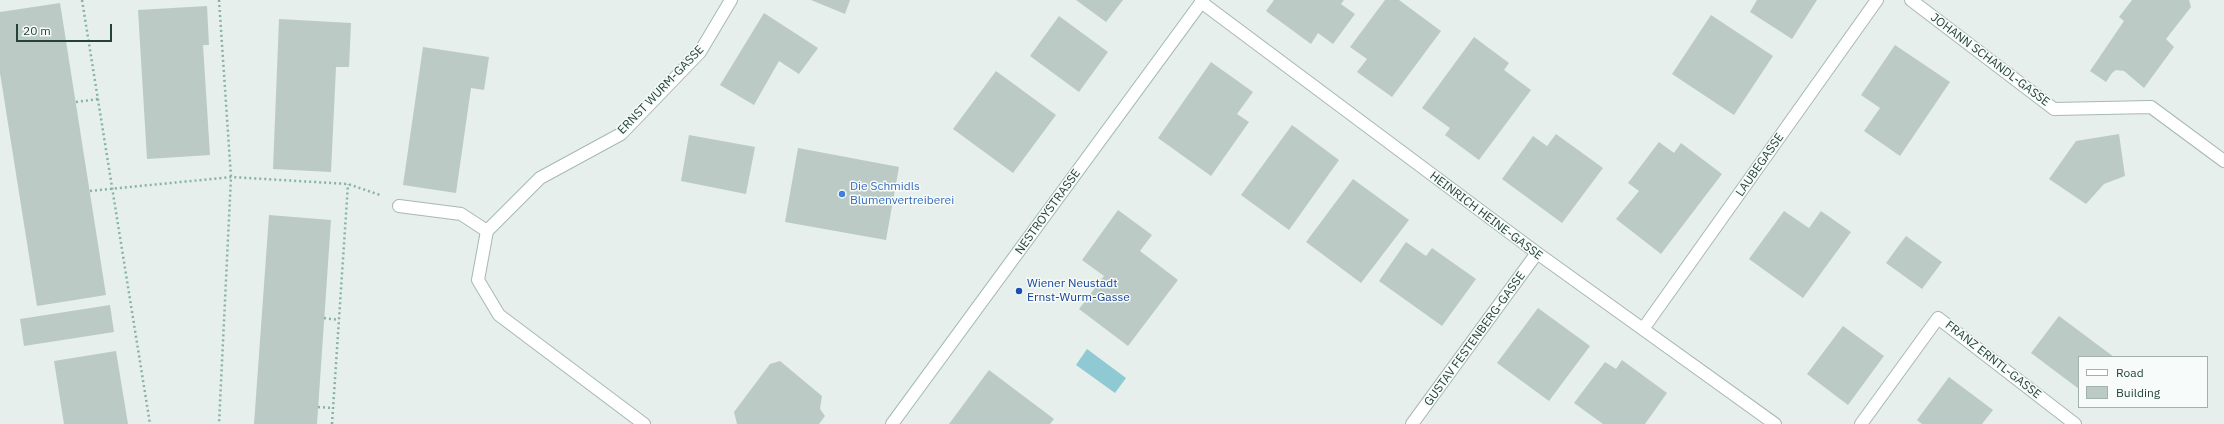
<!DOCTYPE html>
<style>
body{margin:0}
#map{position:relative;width:2224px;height:424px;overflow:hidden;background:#e6efeb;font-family:"IBM Plex Sans",sans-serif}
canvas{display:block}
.legend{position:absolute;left:2078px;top:356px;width:130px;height:52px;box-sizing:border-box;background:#f7fbf9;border:1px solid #a3b1ad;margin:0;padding:5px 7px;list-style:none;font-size:12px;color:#24423a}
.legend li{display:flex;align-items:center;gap:8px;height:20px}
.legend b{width:20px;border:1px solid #a3b1ad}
.scale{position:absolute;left:16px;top:24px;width:96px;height:18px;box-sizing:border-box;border:2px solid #24423a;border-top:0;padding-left:5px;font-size:12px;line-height:14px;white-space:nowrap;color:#24423a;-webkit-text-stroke:3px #f7fbf9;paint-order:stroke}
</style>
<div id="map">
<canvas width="2224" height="424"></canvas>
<ul class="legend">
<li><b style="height:5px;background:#fff"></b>Road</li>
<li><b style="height:11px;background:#bbcac4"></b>Building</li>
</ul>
<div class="scale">20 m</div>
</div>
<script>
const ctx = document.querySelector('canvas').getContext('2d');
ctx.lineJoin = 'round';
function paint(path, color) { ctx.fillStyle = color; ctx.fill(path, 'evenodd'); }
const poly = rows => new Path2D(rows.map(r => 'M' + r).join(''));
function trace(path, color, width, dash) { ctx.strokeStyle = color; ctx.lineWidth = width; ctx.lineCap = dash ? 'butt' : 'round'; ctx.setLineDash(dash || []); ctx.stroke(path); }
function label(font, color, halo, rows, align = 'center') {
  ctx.font = font + ' "IBM Plex Sans",sans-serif'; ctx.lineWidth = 3; ctx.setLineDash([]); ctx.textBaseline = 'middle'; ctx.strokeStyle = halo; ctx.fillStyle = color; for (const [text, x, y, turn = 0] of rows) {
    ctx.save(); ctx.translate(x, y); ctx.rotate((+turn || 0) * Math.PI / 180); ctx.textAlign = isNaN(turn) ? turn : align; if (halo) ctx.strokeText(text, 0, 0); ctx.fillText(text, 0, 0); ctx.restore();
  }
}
paint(poly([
 [1087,349,1126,378,1115,393,1076,365]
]), '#8ec9d4');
paint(poly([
 [811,0,850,0,845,14],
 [1076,0,1123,0,1106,22],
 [1274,0,1344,0,1341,4,1355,14,1333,44,1318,33,1311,44,1266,11],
 [1385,0,1399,0,1441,31,1392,97,1357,72,1367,59,1350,47],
 [1757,0,1817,0,1792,39,1750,12],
 [2132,0,2189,0,2191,7,2166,39,2174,47,2144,88,2124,71,2116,70,2112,73,2106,82,2090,71,2124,21,2119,17],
 [60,3,106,295,37,306,0,73,0,12],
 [207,6,209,45,203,45,210,155,147,159,138,10],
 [764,13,818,48,799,74,779,61,754,105,720,85],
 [1711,15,1773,56,1734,115,1672,74],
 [1059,16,1108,52,1079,92,1030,56],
 [279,19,351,23,349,67,336,67,331,172,273,169],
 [1474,37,1509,63,1504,70,1531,90,1479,160,1445,135,1450,128,1422,108],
 [1895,45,1950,82,1900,156,1864,131,1880,108,1861,95],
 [423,47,489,57,484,90,471,88,456,193,403,185],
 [1211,62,1253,92,1237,114,1249,122,1211,176,1158,138],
 [996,71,1056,115,1013,173,953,129],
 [1292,125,1339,160,1289,230,1241,195],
 [1556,134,1603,168,1562,223,1502,179,1533,136,1547,146],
 [2119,134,2125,176,2104,184,2086,204,2049,179,2076,141],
 [689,135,755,147,746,194,681,181],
 [1659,142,1674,153,1681,143,1722,174,1661,254,1616,219,1639,191,1628,183],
 [798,148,899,167,886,240,785,222],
 [1353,179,1409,220,1361,283,1306,242],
 [1118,210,1152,235,1140,251,1178,280,1128,346,1079,309,1104,276,1082,260],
 [1784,211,1809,228,1821,211,1851,232,1803,298,1749,259],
 [269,215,331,220,317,424,254,424],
 [1906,236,1942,262,1922,289,1886,263],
 [1406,242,1426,256,1432,248,1476,279,1442,326,1379,281],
 [110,305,114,332,24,346,20,319],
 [1538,308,1590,346,1549,401,1497,363],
 [2059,316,2114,357,2079,357,2079,389,2031,353],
 [1843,326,1884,356,1848,405,1807,374],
 [116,351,128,424,64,424,54,361],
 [1622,360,1667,393,1645,424,1603,424,1574,403,1605,362,1616,369],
 [780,361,822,396,820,409,825,416,819,424,737,424,734,412,770,364],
 [989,370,1054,419,1050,424,949,424],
 [1949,377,1993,410,1982,424,1922,424,1917,420]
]), '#bbcac4');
const lane = poly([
 [399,206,461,214,487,231]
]);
const street = poly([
 [1911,0,2054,109,2151,107,2224,161],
 [1201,2,1537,253,1775,424],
 [1643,329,1877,0],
 [644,424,499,315,478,280,487,231,540,178,621,134,700,52,731,0],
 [1412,424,1537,253],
 [1861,424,1938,318,2075,424]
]);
const secondary = poly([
 [892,424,1203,0]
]);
trace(lane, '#a8b8b2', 14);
trace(street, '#a8b8b2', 14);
trace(secondary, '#a4bbb3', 14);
trace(poly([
 [82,0,150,424],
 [219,0,231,177,219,424],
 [76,102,98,99],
 [90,191,231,177,348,184,380,195],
 [324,318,339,320],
 [318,407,333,408],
 [332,424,348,184]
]), '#86b3a5', 2.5, [2, 3]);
trace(lane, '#fff', 12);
trace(street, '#fff', 12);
trace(secondary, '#fff', 12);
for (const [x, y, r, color] of [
 [842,194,4,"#3f7fe0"],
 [1019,291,4,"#1a4fb4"]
]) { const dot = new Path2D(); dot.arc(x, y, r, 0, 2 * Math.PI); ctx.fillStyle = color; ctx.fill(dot); trace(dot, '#f7fbf9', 1.5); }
label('12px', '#24423a', '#f7fbf9', [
 ["JOHANN SCHANDL-GASSE",1990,60,37],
 ["ERNST WURM-GASSE",661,90,-46],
 ["LAUBEGASSE",1760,165,-55],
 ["NESTROYSTRASSE",1048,212,-54],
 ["HEINRICH HEINE-GASSE",1486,216,37],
 ["GUSTAV FESTENBERG-GASSE",1475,339,-54],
 ["FRANZ ERNTL-GASSE",1993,360,38]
]);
label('12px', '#366cbe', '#f7fbf9', [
 ["Die Schmidls",850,187],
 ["Blumenvertreiberei",850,201]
], 'left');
label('12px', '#164399', '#f7fbf9', [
 ["Wiener Neustadt",1027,284],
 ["Ernst-Wurm-Gasse",1027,298]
], 'left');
</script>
